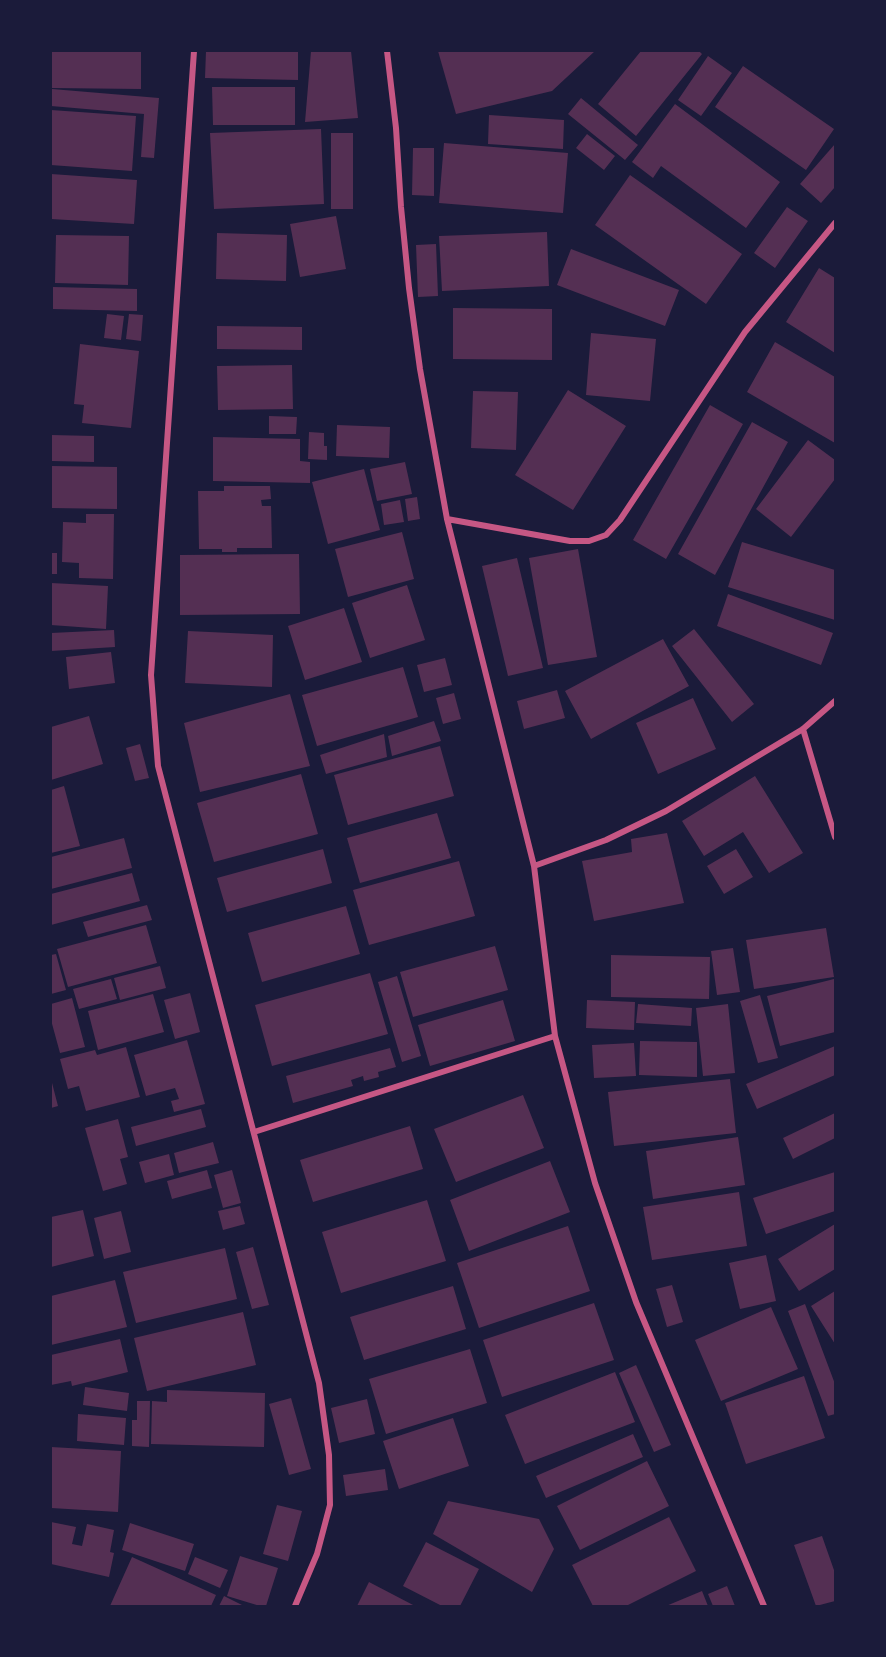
<!DOCTYPE html>
<style>
body{margin:0}
#map{position:relative;width:886px;height:1657px;overflow:hidden;background:#1b1b3a;font-family:Montserrat,sans-serif}
canvas{display:block}
.frame{position:absolute;inset:0;border:52px solid #1b1b3a;pointer-events:none}
</style>
<div id="map">
<canvas width="886" height="1657"></canvas>
<div class="frame"></div>
</div>
<script>
const ctx = document.querySelector('canvas').getContext('2d');
ctx.lineJoin = 'round';
function paint(path, color) { ctx.fillStyle = color; ctx.fill(path, 'evenodd'); }
const poly = rows => new Path2D(rows.map(r => 'M' + r).join(''));
function trace(path, color, width, dash) { ctx.strokeStyle = color; ctx.lineWidth = width; ctx.lineCap = dash ? 'butt' : 'round'; ctx.setLineDash(dash || []); ctx.stroke(path); }
paint(poly([
 [51,51,141,51,141,89,51,88],
 [206,51,298,51,298,80,205,78],
 [311,51,351,51,358,118,305,122],
 [438,51,595,51,552,91,456,114],
 [641,51,699,51,702,54,636,136,598,104],
 [708,56,732,73,701,116,678,100],
 [743,66,834,129,806,170,715,107],
 [212,87,295,87,295,125,213,125],
 [52,89,159,98,154,158,141,157,144,114,51,106],
 [581,98,638,145,625,160,568,114],
 [675,104,780,182,746,228,661,166,653,178,632,162],
 [51,110,136,116,132,171,51,165],
 [489,115,564,120,563,149,488,144],
 [321,129,324,204,214,209,210,133],
 [331,133,353,133,353,209,331,209],
 [587,134,615,156,604,170,576,148],
 [444,143,568,153,563,213,439,203],
 [835,144,835,187,821,203,800,184],
 [413,148,434,148,434,196,412,195],
 [51,174,137,180,134,224,51,219],
 [630,175,742,254,706,304,595,225],
 [787,207,808,221,775,268,754,253],
 [336,216,346,269,300,277,290,224],
 [547,232,549,286,442,291,439,236],
 [217,233,287,235,286,281,216,279],
 [56,235,129,236,128,285,55,283],
 [436,244,438,296,418,297,416,245],
 [571,249,679,290,665,326,557,285],
 [819,268,835,278,835,353,786,322],
 [53,287,137,289,137,311,53,309],
 [453,308,552,309,552,360,453,359],
 [107,314,124,316,121,340,104,338],
 [129,314,143,315,141,341,126,339],
 [217,326,302,327,302,350,217,349],
 [591,333,656,339,650,401,586,395],
 [775,342,835,377,835,443,747,392],
 [80,344,139,351,131,428,82,423,84,405,74,404],
 [292,365,293,409,218,410,217,366],
 [568,390,626,426,573,510,515,475],
 [473,391,518,392,516,450,471,448],
 [710,405,743,424,666,559,633,540],
 [269,416,297,417,296,434,269,434],
 [752,422,788,442,715,575,678,554],
 [337,425,390,427,389,458,336,456],
 [309,432,324,433,324,446,327,446,327,460,308,459],
 [51,435,94,436,94,462,51,461],
 [213,437,300,439,300,461,310,462,310,483,213,481],
 [808,440,835,460,835,479,791,537,756,509],
 [405,462,412,494,377,501,370,469],
 [51,466,117,467,117,509,51,508],
 [364,469,380,530,328,544,312,482],
 [224,486,270,486,271,499,261,500,262,506,271,506,272,548,237,548,237,552,222,552,222,549,199,549,198,491,224,491],
 [417,497,420,519,408,521,405,499],
 [400,500,404,522,384,525,381,504],
 [86,514,114,514,113,579,79,578,79,563,62,562,63,522,86,523],
 [402,532,414,579,348,597,335,549],
 [742,542,835,570,835,620,728,587],
 [578,549,597,657,548,665,529,558],
 [51,553,57,553,57,574,51,574],
 [299,554,300,614,180,615,180,555],
 [517,558,543,668,508,676,482,566],
 [51,583,108,586,106,629,51,625],
 [407,585,425,640,370,658,352,603],
 [728,594,833,633,821,665,717,626],
 [344,608,362,662,305,680,288,626],
 [694,629,754,704,732,722,672,646],
 [114,630,115,647,51,651,51,633],
 [188,631,273,635,272,687,185,683],
 [663,639,689,686,591,739,565,691],
 [111,652,115,683,69,689,66,657],
 [445,658,452,685,424,692,417,665],
 [403,667,418,717,317,746,302,695],
 [557,690,565,718,524,729,517,701],
 [454,693,461,719,443,724,436,698],
 [290,694,310,766,200,792,184,723],
 [693,698,716,749,658,774,636,723],
 [89,716,103,764,51,780,51,727],
 [434,721,441,741,392,756,388,736],
 [384,734,387,757,326,774,320,755],
 [140,744,149,778,135,781,126,748],
 [440,746,454,796,348,825,334,775],
 [301,774,318,834,214,862,197,803],
 [755,776,803,853,769,873,743,832,704,856,682,821],
 [64,786,80,846,51,853,51,790],
 [437,813,451,858,360,883,347,838],
 [667,833,684,903,594,921,582,861,632,852,631,839],
 [124,838,132,868,51,889,51,857],
 [323,849,332,883,227,912,217,878],
 [736,849,753,877,724,894,707,866],
 [459,861,475,916,369,945,353,890],
 [132,873,140,901,51,925,51,894],
 [147,905,152,920,88,937,83,922],
 [346,906,360,954,262,982,248,933],
 [146,925,157,963,68,987,57,949],
 [826,928,834,977,754,989,746,940],
 [495,946,508,990,413,1017,400,972],
 [733,948,740,992,717,995,711,951],
 [56,954,66,990,51,994,51,955],
 [611,955,710,957,709,999,611,997],
 [160,966,166,988,120,1000,114,978],
 [370,973,388,1034,272,1066,255,1005],
 [397,976,421,1056,402,1062,378,982],
 [111,979,117,999,79,1009,73,989],
 [834,979,835,1032,780,1046,767,996],
 [190,993,200,1032,175,1039,164,1000],
 [153,994,164,1032,98,1050,88,1011],
 [760,995,778,1058,758,1063,740,1001],
 [72,998,85,1047,60,1053,51,1020,51,1004],
 [503,1000,515,1041,430,1066,418,1025],
 [587,1000,635,1002,634,1030,586,1028],
 [638,1004,692,1008,691,1026,636,1023],
 [728,1004,735,1073,703,1076,696,1008],
 [187,1040,205,1104,174,1112,171,1101,179,1099,175,1088,146,1096,134,1055],
 [640,1041,697,1042,697,1077,639,1075],
 [634,1043,636,1076,594,1078,592,1045],
 [835,1046,835,1075,757,1109,746,1084],
 [126,1047,140,1097,86,1111,79,1086,68,1089,60,1059,95,1050,97,1055],
 [390,1048,396,1067,378,1072,379,1077,364,1081,363,1076,351,1080,353,1086,293,1103,286,1076],
 [51,1079,58,1106,51,1108],
 [730,1079,736,1133,614,1146,608,1092],
 [523,1095,544,1148,456,1182,434,1129],
 [201,1109,206,1127,136,1146,131,1127],
 [835,1113,835,1138,793,1159,783,1138],
 [118,1119,128,1157,120,1159,127,1184,103,1191,85,1128],
 [410,1126,423,1169,313,1202,300,1160],
 [738,1137,745,1185,653,1199,646,1151],
 [213,1142,219,1163,179,1173,174,1153],
 [169,1154,174,1175,145,1183,139,1162],
 [550,1161,570,1212,469,1251,450,1200],
 [207,1170,212,1188,172,1199,167,1181],
 [232,1170,241,1203,223,1208,214,1175],
 [835,1172,835,1211,766,1234,753,1198],
 [739,1192,747,1246,652,1260,643,1207],
 [427,1200,446,1261,341,1293,322,1232],
 [240,1206,245,1224,223,1230,218,1211],
 [83,1210,94,1256,51,1267,51,1217],
 [121,1211,131,1252,104,1259,94,1218],
 [835,1224,835,1269,799,1291,778,1259],
 [568,1226,590,1291,479,1328,457,1263],
 [253,1247,269,1305,252,1309,236,1252],
 [225,1248,237,1299,136,1323,123,1272],
 [766,1255,776,1301,740,1309,729,1263],
 [115,1280,127,1327,51,1345,51,1296],
 [672,1285,683,1322,667,1327,656,1289],
 [453,1286,466,1329,364,1360,350,1317],
 [835,1291,835,1344,811,1306],
 [594,1303,614,1360,502,1397,483,1340],
 [805,1304,835,1384,835,1414,828,1416,788,1311],
 [771,1307,798,1369,721,1401,695,1340],
 [243,1312,256,1365,147,1391,134,1338],
 [120,1339,128,1372,72,1386,71,1381,51,1385,51,1355],
 [470,1349,487,1403,386,1434,369,1379],
 [636,1365,671,1445,654,1452,619,1373],
 [615,1372,635,1422,525,1464,505,1415],
 [804,1376,825,1438,746,1464,725,1403],
 [85,1387,129,1393,127,1411,83,1405],
 [167,1390,265,1393,264,1447,151,1444,152,1401,167,1402],
 [291,1398,311,1469,289,1475,269,1404],
 [367,1399,375,1434,339,1443,331,1408],
 [137,1401,150,1401,149,1447,132,1446,132,1420,137,1420],
 [78,1414,126,1418,124,1445,77,1441],
 [453,1418,469,1466,399,1489,383,1441],
 [633,1434,643,1457,546,1498,536,1476],
 [51,1447,121,1451,118,1512,51,1508],
 [647,1461,669,1506,580,1550,557,1506],
 [385,1469,388,1490,346,1496,343,1475],
 [448,1501,539,1519,554,1549,532,1592,433,1534],
 [277,1505,302,1511,288,1561,263,1554],
 [669,1517,696,1571,626,1606,593,1606,572,1565],
 [51,1522,76,1527,72,1544,82,1546,87,1524,114,1530,110,1552,114,1553,109,1577,51,1564],
 [130,1523,194,1544,185,1571,122,1550],
 [822,1536,835,1573,835,1601,816,1606,794,1545],
 [426,1542,479,1569,460,1606,442,1606,403,1586],
 [240,1556,278,1568,266,1606,260,1606,227,1596],
 [132,1557,216,1595,211,1606,110,1606],
 [195,1557,228,1570,220,1588,188,1574],
 [369,1582,415,1606,357,1606],
 [727,1586,735,1606,713,1606,708,1594],
 [702,1591,708,1606,666,1606],
 [224,1596,244,1606,219,1606]
]), '#542f53');
trace(poly([
 [194,51,151,675,158,766,319,1383,329,1455,330,1505,317,1554,295,1606],
 [387,51,396,128,401,207,409,288,420,369,447,519,534,866,555,1036,595,1183,636,1302,764,1606],
 [447,519,570,541,589,541,606,535,620,520,745,332,835,223],
 [803,729,835,837],
 [534,866,606,840,666,811,803,729,835,701],
 [254,1132,555,1036]
]), '#c65784', 6);
</script>
